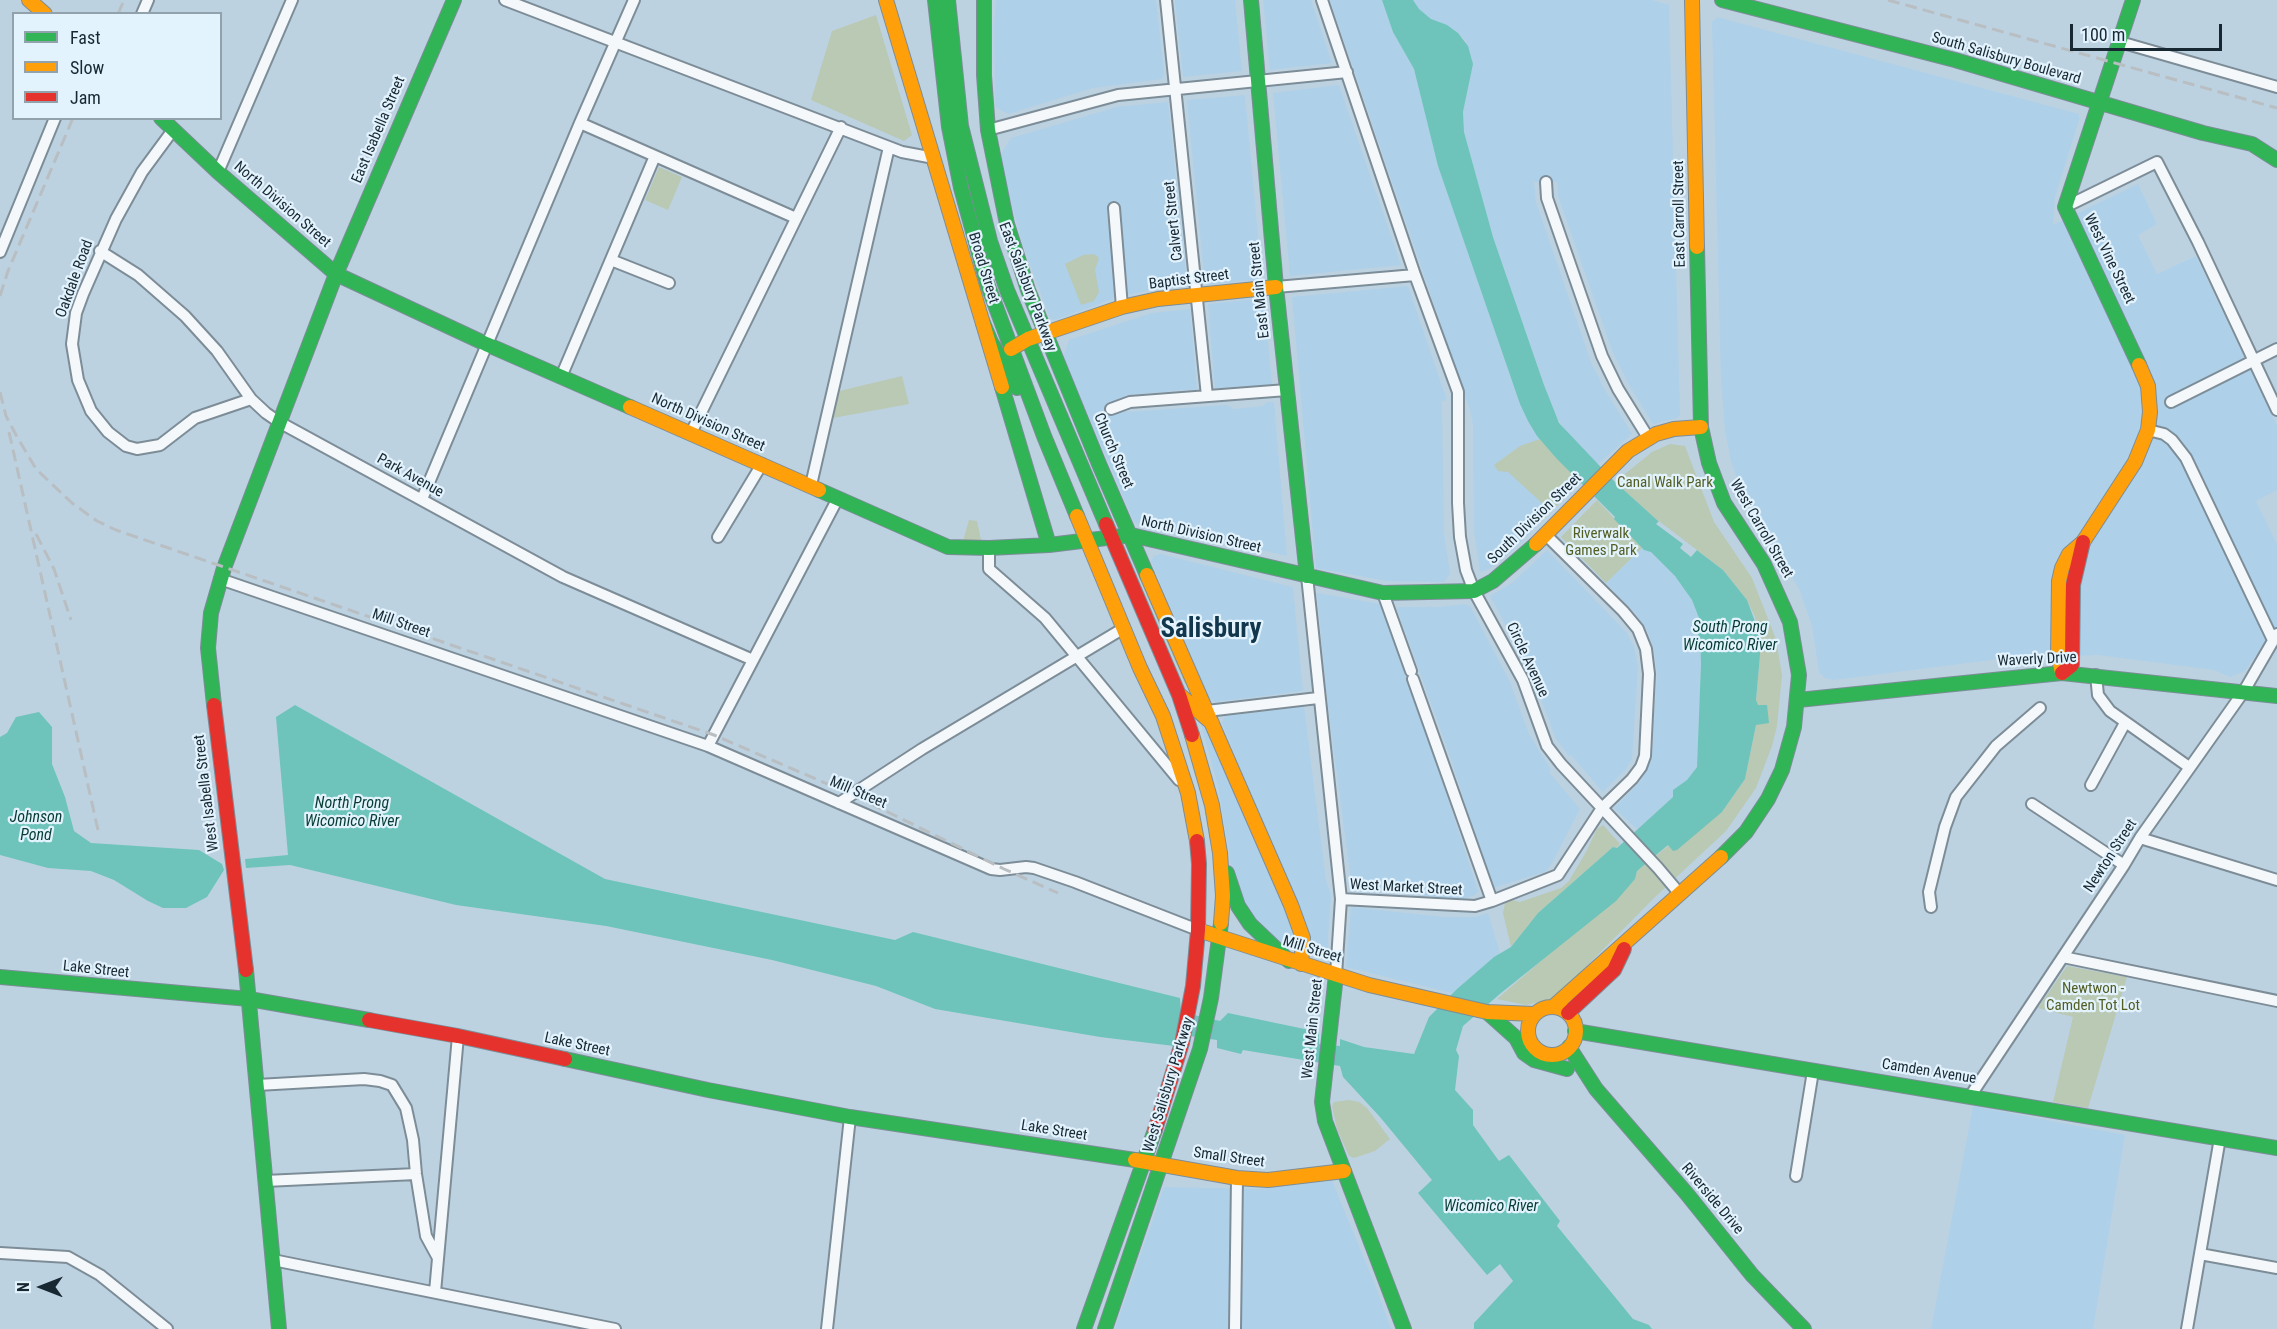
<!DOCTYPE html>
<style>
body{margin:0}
#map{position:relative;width:2277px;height:1329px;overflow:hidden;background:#bdd2e1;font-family:"Roboto Condensed",sans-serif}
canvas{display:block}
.legend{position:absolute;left:12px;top:12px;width:210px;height:108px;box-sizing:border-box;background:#e3f3fe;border:2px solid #92a2ac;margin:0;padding:8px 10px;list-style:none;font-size:18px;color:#182832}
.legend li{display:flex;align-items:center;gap:12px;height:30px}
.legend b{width:30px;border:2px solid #92a2ac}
.north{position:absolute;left:12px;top:1257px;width:60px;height:60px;-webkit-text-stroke:4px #e3f3fe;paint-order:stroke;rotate:270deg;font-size:16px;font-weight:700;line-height:24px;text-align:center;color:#182832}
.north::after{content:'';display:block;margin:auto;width:21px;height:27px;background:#182832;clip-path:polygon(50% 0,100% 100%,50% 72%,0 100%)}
.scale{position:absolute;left:2070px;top:24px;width:152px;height:27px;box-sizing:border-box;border:3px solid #182832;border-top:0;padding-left:8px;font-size:18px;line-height:21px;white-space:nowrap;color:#182832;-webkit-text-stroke:4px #e3f3fe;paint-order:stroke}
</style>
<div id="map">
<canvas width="2277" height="1329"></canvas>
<ul class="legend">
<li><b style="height:8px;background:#30b455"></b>Fast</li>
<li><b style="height:8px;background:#ff9f0a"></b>Slow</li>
<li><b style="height:8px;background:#e5322d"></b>Jam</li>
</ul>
<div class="north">N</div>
<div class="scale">100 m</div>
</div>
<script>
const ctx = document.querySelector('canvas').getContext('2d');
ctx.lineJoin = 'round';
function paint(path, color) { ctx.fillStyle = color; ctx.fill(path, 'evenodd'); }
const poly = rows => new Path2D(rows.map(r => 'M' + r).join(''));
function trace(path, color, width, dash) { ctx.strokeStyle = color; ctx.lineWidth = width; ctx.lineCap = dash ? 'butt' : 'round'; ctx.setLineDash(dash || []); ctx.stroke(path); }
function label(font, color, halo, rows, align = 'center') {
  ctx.font = font + ' "Roboto Condensed",sans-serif'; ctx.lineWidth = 4.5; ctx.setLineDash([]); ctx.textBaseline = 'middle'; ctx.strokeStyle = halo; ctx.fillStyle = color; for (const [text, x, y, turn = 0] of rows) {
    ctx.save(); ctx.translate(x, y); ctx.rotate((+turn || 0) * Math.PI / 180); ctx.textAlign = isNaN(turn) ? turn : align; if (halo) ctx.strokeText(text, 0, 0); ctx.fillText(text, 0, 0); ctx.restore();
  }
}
paint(poly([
 [996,0,1156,0,1164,73,1162,79,1093,88,1008,114,995,107,994,25],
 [1175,0,1235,0,1242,71,1183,77],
 [1263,0,1311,0,1332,63,1270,70],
 [1330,0,1382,0,1393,32,1414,69,1438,166,1520,404,1528,421,1540,439,1509,453,1508,471,1545,505,1537,521,1539,524,1508,554,1489,569,1480,572,1474,532,1473,425,1470,410],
 [1413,0,1652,0,1669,5,1680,415,1677,418,1653,424,1629,385,1613,353,1558,196,1557,182,1534,182,1536,202,1591,362,1604,388,1632,434,1598,464,1566,432,1554,413,1493,237,1464,132,1463,112,1473,64,1465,40,1453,29,1431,19,1419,9],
 [1717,17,2079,114,2079,120,2055,197,2053,225,2138,184,2157,224,2138,235,2157,274,2196,256,2277,426,2277,490,2256,501,2277,544,2277,626,2245,671,2230,677,2214,670,2098,655,1999,659,1834,680,1825,678,1819,672,1812,626,1800,591,1740,488,1731,461,1725,431,1721,380,1712,22],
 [1339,85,1401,265,1290,276,1273,93],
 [1245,95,1262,279,1205,285,1187,100],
 [1168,102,1187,284,1113,297,1113,299,1054,320,1050,318,1022,243,1008,190,1001,154,1011,138,1117,107],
 [1408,286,1447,400,1442,401,1444,533,1450,574,1444,582,1387,581,1316,568,1292,297],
 [1264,298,1272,385,1215,388,1208,304],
 [1190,309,1197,389,1125,395,1127,412,1227,405,1234,409,1263,406,1267,402,1274,402,1287,556,1219,540,1217,545,1213,544,1142,527,1134,522,1067,366,1064,355,1069,340,1152,313],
 [1642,548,1651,552,1675,576,1692,600,1700,620,1695,631,1700,637,1701,665,1697,766,1687,780,1674,790,1673,797,1637,829,1614,808,1641,781,1652,758,1657,673,1654,650,1647,630,1636,614,1606,583],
 [1547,550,1627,633,1634,647,1638,667,1632,759,1626,769,1603,792,1571,755,1569,756,1556,739,1531,673,1490,596,1512,583],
 [1160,554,1293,587,1303,691,1215,702,1209,698,1151,561,1154,556],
 [1317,593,1380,604,1436,763,1478,891,1475,895,1463,899,1352,889,1328,705],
 [1466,604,1470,606,1510,682,1529,734,1551,770,1549,772,1580,809,1552,863,1545,872,1492,888,1451,759,1397,609,1399,607,1439,607],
 [1304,707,1326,880,1331,895,1327,951,1321,952,1314,947,1222,723,1225,716],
 [1200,721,1209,729,1295,933,1293,941,1286,946,1268,940,1252,924,1233,878,1218,786],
 [1351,907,1444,917,1475,917,1488,913,1500,953,1452,993,1346,967],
 [1973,1106,2125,1135,2093,1329,1931,1329],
 [1332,1181,1374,1282,1391,1329,1115,1329,1164,1187,1257,1189]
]), '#aed0e9');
paint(poly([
 [876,15,912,135,904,141,811,100,832,31],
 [659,167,682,177,668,210,645,200],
 [1094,254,1099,258,1095,270,1099,292,1094,301,1081,305,1065,264,1083,255],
 [902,376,909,404,833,418,839,391],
 [1540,439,1580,482,1539,524,1537,522,1544,505,1508,472,1498,471,1494,465,1520,446],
 [1670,444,1685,446,1714,522,1752,578,1776,639,1782,675,1777,726,1772,746,1756,788,1726,831,1653,899,1565,988,1550,1000,1526,1005,1497,999,1629,885,1635,879,1637,871,1669,845,1673,850,1722,812,1745,779,1756,725,1763,723,1756,700,1760,655,1755,617,1747,600,1723,570,1657,520,1615,482,1652,452],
 [1597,500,1642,548,1606,583,1561,537],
 [969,520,977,521,981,540,963,541],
 [1142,571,1197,700,1184,682,1137,573],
 [1603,825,1620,844,1616,848,1613,847,1538,913,1511,947,1503,913,1505,903,1512,900,1520,902,1561,888,1569,881,1586,852,1597,829],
 [2067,966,2127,977,2088,1108,2053,1102,2073,1017,2038,1008],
 [1349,1100,1359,1102,1367,1108,1390,1139,1375,1151,1354,1158,1349,1156,1337,1129,1332,1106,1334,1102]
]), '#b9c9b3');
paint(poly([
 [1382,0,1413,0,1419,9,1431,19,1447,25,1458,33,1468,46,1473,64,1463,112,1464,132,1493,237,1544,385,1559,423,1615,482,1657,520,1723,570,1747,600,1759,632,1760,655,1756,700,1758,705,1767,705,1769,723,1756,725,1745,779,1722,812,1677,850,1673,851,1668,845,1637,871,1635,879,1616,901,1501,993,1463,1026,1456,1050,1459,1056,1455,1090,1473,1110,1473,1125,1499,1161,1509,1155,1560,1221,1557,1226,1633,1319,1649,1325,1652,1329,1474,1329,1474,1323,1513,1281,1500,1264,1487,1275,1418,1193,1432,1180,1380,1117,1343,1077,1340,1066,1243,1050,1241,1054,1217,1048,1217,1040,1176,1034,1174,1046,1100,1037,935,1009,876,986,772,960,606,926,456,905,290,865,246,868,245,859,288,855,276,717,295,705,605,879,895,940,913,932,1180,998,1181,1012,1220,1021,1228,1013,1319,1032,1319,1044,1340,1046,1340,1039,1364,1047,1414,1054,1429,1017,1457,989,1494,957,1511,947,1538,913,1613,847,1617,848,1673,797,1673,790,1687,780,1697,767,1701,664,1700,637,1695,631,1701,623,1692,600,1675,576,1651,552,1644,550,1614,519,1615,517,1557,459,1537,436,1528,421,1520,404,1438,166,1414,69,1393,32],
 [39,712,52,727,52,764,65,797,74,831,91,843,199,850,222,864,224,870,207,897,186,908,163,908,148,901,114,880,91,871,48,868,0,855,0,737,7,733,16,717]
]), '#6ec4ba');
paint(poly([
 [1659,521,1697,550,1691,557,1680,548,1683,544,1656,524]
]), '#bdd2e1');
const street = poly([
 [505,0,902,152,934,158],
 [1166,0,1207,396],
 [1322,0,1415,275,1458,392,1458,503,1460,537,1466,570,1474,591,1523,680,1547,746,1561,764,1658,868,1680,894],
 [142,14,148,0],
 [2120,42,2277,87],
 [580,123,796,218],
 [173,130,142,172,116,219,83,294,76,313,72,344,78,380,91,411,108,432,126,446,137,449,160,445,195,418,251,399],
 [988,130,1118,95,1347,72],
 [218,172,292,0],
 [1546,182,1547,198,1602,356,1618,389,1649,439],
 [2065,207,2157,162,2198,242,2277,410],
 [1114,208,1122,307],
 [100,251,138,275,185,316,217,351,251,399,266,413,279,422,563,577,753,660],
 [0,252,55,118],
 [611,260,669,283],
 [1276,287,1415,275],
 [561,377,655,156],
 [2171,402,2277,349],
 [1111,409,1130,402,1287,390],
 [2148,430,2164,434,2172,440,2186,458,2273,640],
 [691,433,841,127],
 [811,485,889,147],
 [422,499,580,123,634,0],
 [718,537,762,464],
 [989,548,989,569,1045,618,1179,780],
 [1307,576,1341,899,1336,975],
 [220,579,708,746,991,869,1000,870,1026,867,1034,868,1075,882,1198,930],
 [1383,593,1411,671],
 [2096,675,2098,695,2110,711,2189,767],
 [1413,679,1492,901],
 [1207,711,1318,698],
 [708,746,838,498],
 [2091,785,2125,723],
 [839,803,922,749,1124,628],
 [2032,804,2124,865],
 [2140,838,2277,880],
 [1341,899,1475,906,1492,901,1558,875,1602,808,1632,779,1641,767,1645,756,1649,674,1646,649,1638,629,1623,611,1546,535],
 [1931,907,1929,892,1945,827,1956,797,1996,746,2040,708],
 [2063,957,2277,1001],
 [257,1085,364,1079,380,1081,392,1085,406,1108,413,1140,416,1174,426,1236,438,1258],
 [1971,1095,2124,865,2140,838,2244,691,2277,634],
 [1796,1176,1813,1071],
 [265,1181,416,1174],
 [0,1253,68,1257,100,1275,167,1329],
 [2200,1254,2277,1268],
 [273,1260,615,1329],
 [435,1292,458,1036],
 [827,1329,850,1117],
 [1235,1329,1237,1178],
 [2187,1329,2220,1138]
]);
const fast = poly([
 [935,0,949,127,961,188,987,283,1044,436,1077,516],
 [948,0,961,126,990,241,1007,290,1106,524],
 [984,0,984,75,988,130,1007,224,1028,290,1099,464,1147,575],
 [1251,0,1276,287,1307,576],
 [1722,0,1955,60,2203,133,2252,144,2277,160],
 [2133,0,2065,207,2139,365],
 [161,118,218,172,336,274,486,344,630,407],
 [1697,247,1701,427,1709,463,1724,503,1764,564,1790,622,1799,675,1794,727,1782,770,1768,799,1746,832,1721,857],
 [983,323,991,342,1017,388],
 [1002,387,1049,545],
 [819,490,948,547,989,548,1049,545,1131,535,1383,593,1474,591,1493,581,1536,544],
 [1798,700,2062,673,2277,696],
 [214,705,208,648,211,613,224,568,336,274,454,0],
 [1227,873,1238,906,1250,924,1289,961],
 [246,970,279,1329],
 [1336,975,1322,1102,1325,1121,1404,1329],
 [0,977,249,999,369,1020],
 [1487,1012,1516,1038,1524,1053,1534,1060,1567,1069],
 [1575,1031,2277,1148],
 [1569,1047,1596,1089,1687,1194,1752,1275,1804,1329],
 [565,1059,708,1090,850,1117,1135,1160],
 [1084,1329,1155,1130],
 [1105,1329,1200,1049,1211,998,1221,923]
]);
const slow = poly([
 [29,0,45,14],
 [886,0,1002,387],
 [1692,0,1697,247],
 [1011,349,1028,339,1122,307,1158,299,1276,287],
 [630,407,819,490],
 [1077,516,1140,668,1163,716,1188,793,1197,841],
 [1536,544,1628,451,1656,434,1674,429,1701,427],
 [1147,575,1291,905,1303,938,1301,964],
 [2062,673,2058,654,2059,581,2062,568,2069,554,2083,542,2135,462,2148,430,2150,412,2148,386,2139,365],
 [1181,696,1212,723],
 [1192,735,1212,805,1220,853,1223,896,1221,923],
 [1198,930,1369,985,1487,1012,1534,1014],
 [1553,1007,1721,857],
 '1528 1031a24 24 0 1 1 48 0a24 24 0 1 1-48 0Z',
 [1135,1160,1237,1178,1268,1180,1344,1171]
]);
const jam = poly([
 [1106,524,1179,695,1192,735],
 [2062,673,2072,665,2073,585,2083,542],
 [214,705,246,970],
 [1568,1013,1614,970,1624,949],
 [369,1020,458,1036,565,1059],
 [1155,1130,1182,1043,1193,986,1198,930,1199,864,1197,841]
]);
trace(street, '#7d8d98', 14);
trace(fast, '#7d8d98', 16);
trace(slow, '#7d8d98', 16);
trace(jam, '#7d8d98', 16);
trace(street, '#f5f8fa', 10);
trace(fast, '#30b455', 14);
trace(slow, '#ff9f0a', 14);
trace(jam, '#e5322d', 14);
trace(poly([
 [1888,0,2277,108],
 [118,14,124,0],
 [0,296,8,271,73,118],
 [0,392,6,416,16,435,36,469,72,503,97,521,116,530,714,735,853,795,1004,869,1058,893],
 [9,432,98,830],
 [36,534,54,569,71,620]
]), '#b8bec1', 3, [12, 6]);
label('15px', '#182832', '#e3f3fe', [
 ["South Salisbury Boulevard",2006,59,16],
 ["East Isabella Street",379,130,-67],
 ["North Division Street",282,205,41],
 ["East Carroll Street",1680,214,-91],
 ["Calvert Street",1174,221,-96],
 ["West Vine Street",2109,259,64],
 ["Broad Street",983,268,73],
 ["Oakdale Road",75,279,-70],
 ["Baptist Street",1189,280,-7],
 ["East Salisbury Parkway",1027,287,69],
 ["East Main Street",1260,290,-96],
 ["North Division Street",708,423,24],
 ["Church Street",1113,451,67],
 ["Park Avenue",410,476,29],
 ["South Division Street",1535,519,-44],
 ["West Carroll Street",1761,529,60],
 ["North Division Street",1201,535,13],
 ["Mill Street",401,624,19],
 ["Circle Avenue",1527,660,65],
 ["Waverly Drive",2037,660,-3],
 ["West Isabella Street",207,793,-97],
 ["Mill Street",858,793,23],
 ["Newton Street",2111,856,-57],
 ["West Market Street",1406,888,3],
 ["Mill Street",1312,950,17],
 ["Lake Street",96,970,6],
 ["West Main Street",1313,1029,-84],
 ["Lake Street",577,1045,12],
 ["Camden Avenue",1929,1072,9],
 ["West Salisbury Parkway",1169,1085,-73],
 ["Lake Street",1054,1131,9],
 ["Small Street",1229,1158,8],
 ["Riverside Drive",1712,1199,50]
]);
label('15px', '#535e23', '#e3f3fe', [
 ["Canal Walk Park",1665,483],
 ["Riverwalk",1601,534],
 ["Games Park",1601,551],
 ["Newtwon -",2093,989],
 ["Camden Tot Lot",2093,1006]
]);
label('italic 16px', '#063c33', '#e3f3fe', [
 ["South Prong",1730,628],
 ["Wicomico River",1730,646],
 ["North Prong",352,804],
 ["Wicomico River",352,822],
 ["Johnson",36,818],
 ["Pond",36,836],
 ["Wicomico River",1491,1207]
]);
label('bold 27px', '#12364c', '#e3f3fe', [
 ["Salisbury",1211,630]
]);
</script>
